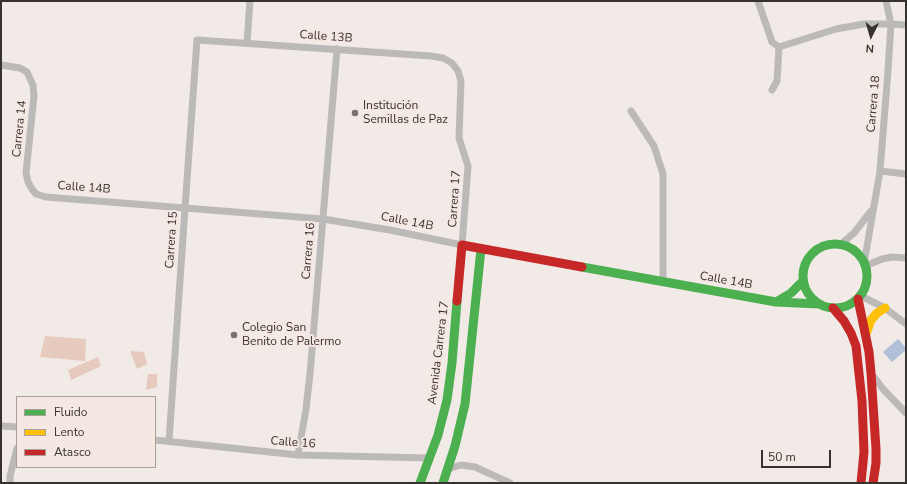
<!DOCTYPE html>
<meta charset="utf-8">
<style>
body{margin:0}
#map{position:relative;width:907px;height:484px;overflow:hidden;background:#f1eae7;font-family:"Nunito Sans",sans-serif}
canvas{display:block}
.frame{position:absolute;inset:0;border:2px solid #373230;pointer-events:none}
.legend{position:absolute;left:16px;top:396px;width:140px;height:72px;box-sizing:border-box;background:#f5e8e3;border:1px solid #a99f9b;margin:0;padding:5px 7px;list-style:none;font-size:12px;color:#373230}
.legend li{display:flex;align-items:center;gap:8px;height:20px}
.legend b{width:20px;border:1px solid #a99f9b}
.north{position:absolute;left:851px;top:16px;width:40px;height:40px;-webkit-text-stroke:3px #f5e8e3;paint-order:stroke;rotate:185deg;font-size:11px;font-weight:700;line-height:16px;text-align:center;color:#373230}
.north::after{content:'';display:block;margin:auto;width:14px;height:18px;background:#373230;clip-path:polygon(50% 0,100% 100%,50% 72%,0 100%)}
.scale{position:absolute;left:761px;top:450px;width:70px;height:18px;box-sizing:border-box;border:2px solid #373230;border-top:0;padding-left:5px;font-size:12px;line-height:14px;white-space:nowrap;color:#373230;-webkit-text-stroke:3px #f5e8e3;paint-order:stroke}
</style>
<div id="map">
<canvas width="907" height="484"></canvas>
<div class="frame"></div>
<ul class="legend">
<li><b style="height:5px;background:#4caf50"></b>Fluido</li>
<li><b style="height:5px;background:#ffc107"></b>Lento</li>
<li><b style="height:5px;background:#c62828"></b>Atasco</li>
</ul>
<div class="north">N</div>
<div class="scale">50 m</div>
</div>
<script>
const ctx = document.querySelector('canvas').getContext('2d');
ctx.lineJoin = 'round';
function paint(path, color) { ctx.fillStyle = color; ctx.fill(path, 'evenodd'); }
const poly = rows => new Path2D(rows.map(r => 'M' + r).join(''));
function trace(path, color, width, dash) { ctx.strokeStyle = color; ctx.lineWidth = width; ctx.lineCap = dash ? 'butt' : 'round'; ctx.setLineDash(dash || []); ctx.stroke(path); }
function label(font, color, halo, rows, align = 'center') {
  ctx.font = font + ' "Nunito Sans",sans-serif'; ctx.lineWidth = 4; ctx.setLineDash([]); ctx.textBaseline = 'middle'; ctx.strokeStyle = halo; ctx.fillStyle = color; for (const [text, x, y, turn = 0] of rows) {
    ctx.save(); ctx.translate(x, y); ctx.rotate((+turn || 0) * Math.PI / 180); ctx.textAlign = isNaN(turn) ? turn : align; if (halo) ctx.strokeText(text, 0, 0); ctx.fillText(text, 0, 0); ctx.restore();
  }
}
paint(poly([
 [45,336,86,339,85,361,40,357],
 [130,351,144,352,147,364,137,369],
 [98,357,101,366,71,380,68,370],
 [148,374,157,374,157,387,146,390]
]), '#e5cabd');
paint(poly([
 [898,339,906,348,906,350,892,362,883,352]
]), '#b1bfd8');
trace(poly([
 [758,1,772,42,779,47],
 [247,43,250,1],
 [779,47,836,29,864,24,891,24,906,25],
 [1,65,20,68,27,72,33,85,34,96,26,173,28,182,32,189,36,194,46,197,185,208,323,219,390,230,462,245,468,166,459,138,461,81,458,71,452,63,443,58,431,56,197,40,185,208,169,441],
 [772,90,777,81,779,47],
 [631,111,654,146,663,174,663,281],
 [880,171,906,174],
 [840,245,854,233,871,211],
 [864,264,880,171,888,71,891,24,886,1],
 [865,266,882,259,892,257,906,258],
 [861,296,885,308,906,324],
 [871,373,883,389,906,413],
 [1,426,17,427],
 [155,440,298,455,430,458],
 [298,455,306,409,310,374,337,49],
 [448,469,461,465,475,467,510,483],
 [10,483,10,476,17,448]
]), '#bcbab9', 7);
trace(poly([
 '803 276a32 32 0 1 1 64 0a32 32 0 1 1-64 0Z',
 [582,267,776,302,819,304],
 [776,302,791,293,803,281],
 [420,483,438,435,447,400,452,363,457,301],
 [443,483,455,446,465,404,481,249]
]), '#4caf50', 9);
trace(poly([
 [866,334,871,320,877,313,885,308]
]), '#ffc107', 9);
trace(poly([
 [858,299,869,352,871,373,876,449,876,463,873,483],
 [457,301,462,245,582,267],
 [833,308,844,321,851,333,856,346,862,401,864,452,861,483]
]), '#c62828', 9);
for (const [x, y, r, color] of [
 [355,113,4,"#787270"],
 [234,335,4,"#787270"]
]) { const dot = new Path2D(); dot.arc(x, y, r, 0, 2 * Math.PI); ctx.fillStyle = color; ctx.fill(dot); trace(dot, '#f5e8e3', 1.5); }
label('12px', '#373230', '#f5e8e3', [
 ["Calle 13B",326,37,4],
 ["Carrera 18",874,104,-85],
 ["Carrera 14",20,129,-84],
 ["Calle 14B",84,188,4],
 ["Carrera 17",455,199,-86],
 ["Calle 14B",407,222,11],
 ["Carrera 15",172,240,-86],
 ["Carrera 16",309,251,-85],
 ["Calle 14B",726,281,10],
 ["Avenida Carrera 17",439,353,-83],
 ["Calle 16",293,443,4]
]);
label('12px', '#373230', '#f5e8e3', [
 ["Institución",363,106],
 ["Semillas de Paz",363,120],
 ["Colegio San",242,328],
 ["Benito de Palermo",242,342]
], 'left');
</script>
